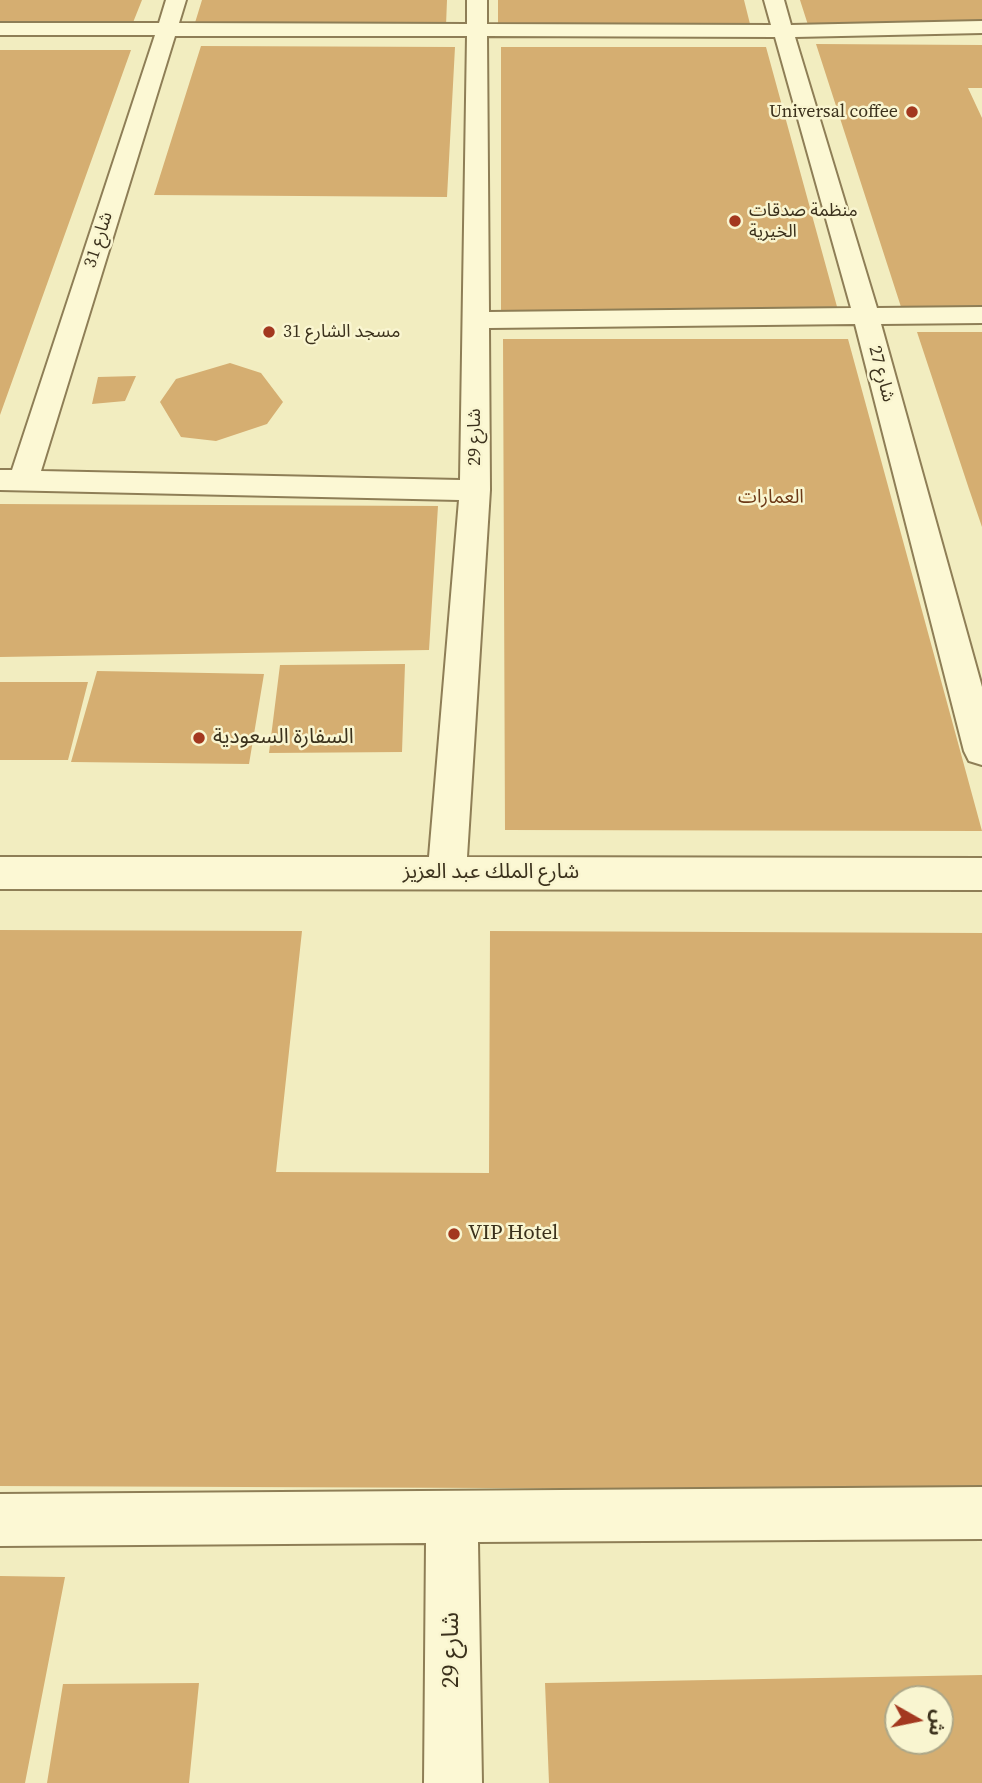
<!DOCTYPE html>
<meta charset="utf-8">
<style>
body{margin:0}
#map{position:relative;width:982px;height:1783px;overflow:hidden;background:#f2edc0;font-family:"Source Serif 4","Noto Sans Arabic",serif}
canvas{display:block}
.north{position:absolute;left:884px;top:1685px;width:70px;height:70px;box-sizing:border-box;background:#f9f5d0;border:2px solid #ada788;border-radius:50%;rotate:99deg;font-size:19px;font-weight:700;line-height:28px;text-align:center;color:#3b311c}
.north::after{content:'';display:block;margin:auto;width:24px;height:32px;background:#a3381f;clip-path:polygon(50% 0,100% 100%,50% 72%,0 100%)}
</style>
<div id="map">
<canvas width="982" height="1783"></canvas>
<div class="north">ش</div>
</div>
<script>
const ctx = document.querySelector('canvas').getContext('2d');
ctx.lineJoin = 'round';
function paint(path, color) { ctx.fillStyle = color; ctx.fill(path, 'evenodd'); }
const poly = rows => new Path2D(rows.map(r => 'M' + r).join(''));
function trace(path, color, width, dash) { ctx.strokeStyle = color; ctx.lineWidth = width; ctx.lineCap = dash ? 'butt' : 'round'; ctx.setLineDash(dash || []); ctx.stroke(path); }
function label(font, color, halo, rows, align = 'center') {
  ctx.font = font + ' "Source Serif 4","Noto Sans Arabic",serif'; ctx.lineWidth = 5; ctx.setLineDash([]); ctx.textBaseline = 'middle'; ctx.strokeStyle = halo; ctx.fillStyle = color; for (const [text, x, y, turn = 0] of rows) {
    ctx.save(); ctx.translate(x, y); ctx.rotate((+turn || 0) * Math.PI / 180); ctx.textAlign = isNaN(turn) ? turn : align; if (halo) ctx.strokeText(text, 0, 0); ctx.fillText(text, 0, 0); ctx.restore();
  }
}
paint(poly([
 [0,0,142,0,132,25,0,25],
 [202,0,447,0,446,26,194,26],
 [498,0,744,0,751,28,498,28],
 [800,0,982,0,982,25,808,25],
 [816,44,982,45,982,88,968,88,982,118,982,310,902,310],
 [201,46,455,47,447,197,154,195],
 [501,47,766,47,839,314,501,314],
 [0,50,131,50,0,415],
 [917,332,982,332,982,527,969,489],
 [503,339,848,339,982,831,505,830],
 [230,363,261,373,283,402,267,424,216,441,181,437,160,402,176,379],
 [136,376,125,401,92,404,98,377],
 [0,504,438,506,429,650,0,657],
 [405,664,402,752,269,753,280,665],
 [97,671,264,674,249,764,71,762],
 [0,682,88,682,68,760,0,760],
 [0,930,302,931,276,1172,489,1173,490,931,982,933,982,1490,0,1486],
 [0,1576,65,1577,25,1783,0,1783],
 [982,1675,982,1783,549,1783,545,1683],
 [898,1699,940,1699,940,1741,898,1741],
 [199,1683,189,1783,47,1783,63,1684]
]), '#d5ae71');
const minor = poly([
 [166,0,186,0,179,23,467,24,467,0,487,0,487,24,771,25,764,0,784,0,791,25,982,21,982,33,795,37,877,308,982,307,982,323,881,324,982,687,982,765,969,761,964,751,855,324,489,328,490,490,467,857,982,858,982,890,0,889,0,857,429,857,459,500,0,490,0,470,12,470,155,35,0,35,0,23,159,23,166,0],
 [175,36,467,36,460,480,41,471,175,36],
 [487,36,775,37,851,308,489,312,487,36],
 [982,1487,982,1539,478,1542,482,1783,424,1783,426,1543,0,1546,0,1494,982,1487]
]);
trace(minor, '#8e7e56', 4);
paint(minor, '#fcf8d4');
for (const [x, y, r, color] of [
 [912,112,7,"#a3381f"],
 [735,221,7,"#a3381f"],
 [269,332,7,"#a3381f"],
 [199,738,7,"#a3381f"],
 [454,1234,7,"#a3381f"]
]) { const dot = new Path2D(); dot.arc(x, y, r, 0, 2 * Math.PI); ctx.fillStyle = color; ctx.fill(dot); trace(dot, '#f9f5d0', 2.5); }
label('18px', '#3b311c', '#f9f5d0', [
 ["Universal coffee",898,112,"right"],
 ["منظمة صدقات",749,211],
 ["الخيرية",749,232],
 ["مسجد الشارع 31",283,332]
], 'left');
label('18px', '#3b311c', '#f9f5d0', [
 ["شارع 31",99,240,-72],
 ["شارع 27",881,374,75],
 ["شارع 29",475,437,-90]
]);
label('19px', '#6d3916', '#f9f5d0', [
 ["العمارات",771,498]
]);
label('21px', '#3b311c', '#f9f5d0', [
 ["السفارة السعودية",213,738],
 ["VIP Hotel",468,1234]
], 'left');
label('21px', '#3b311c', '#f9f5d0', [
 ["شارع الملك عبد العزيز",491,873]
]);
label('24px', '#3b311c', '#f9f5d0', [
 ["شارع 29",452,1650,-90]
]);
</script>
